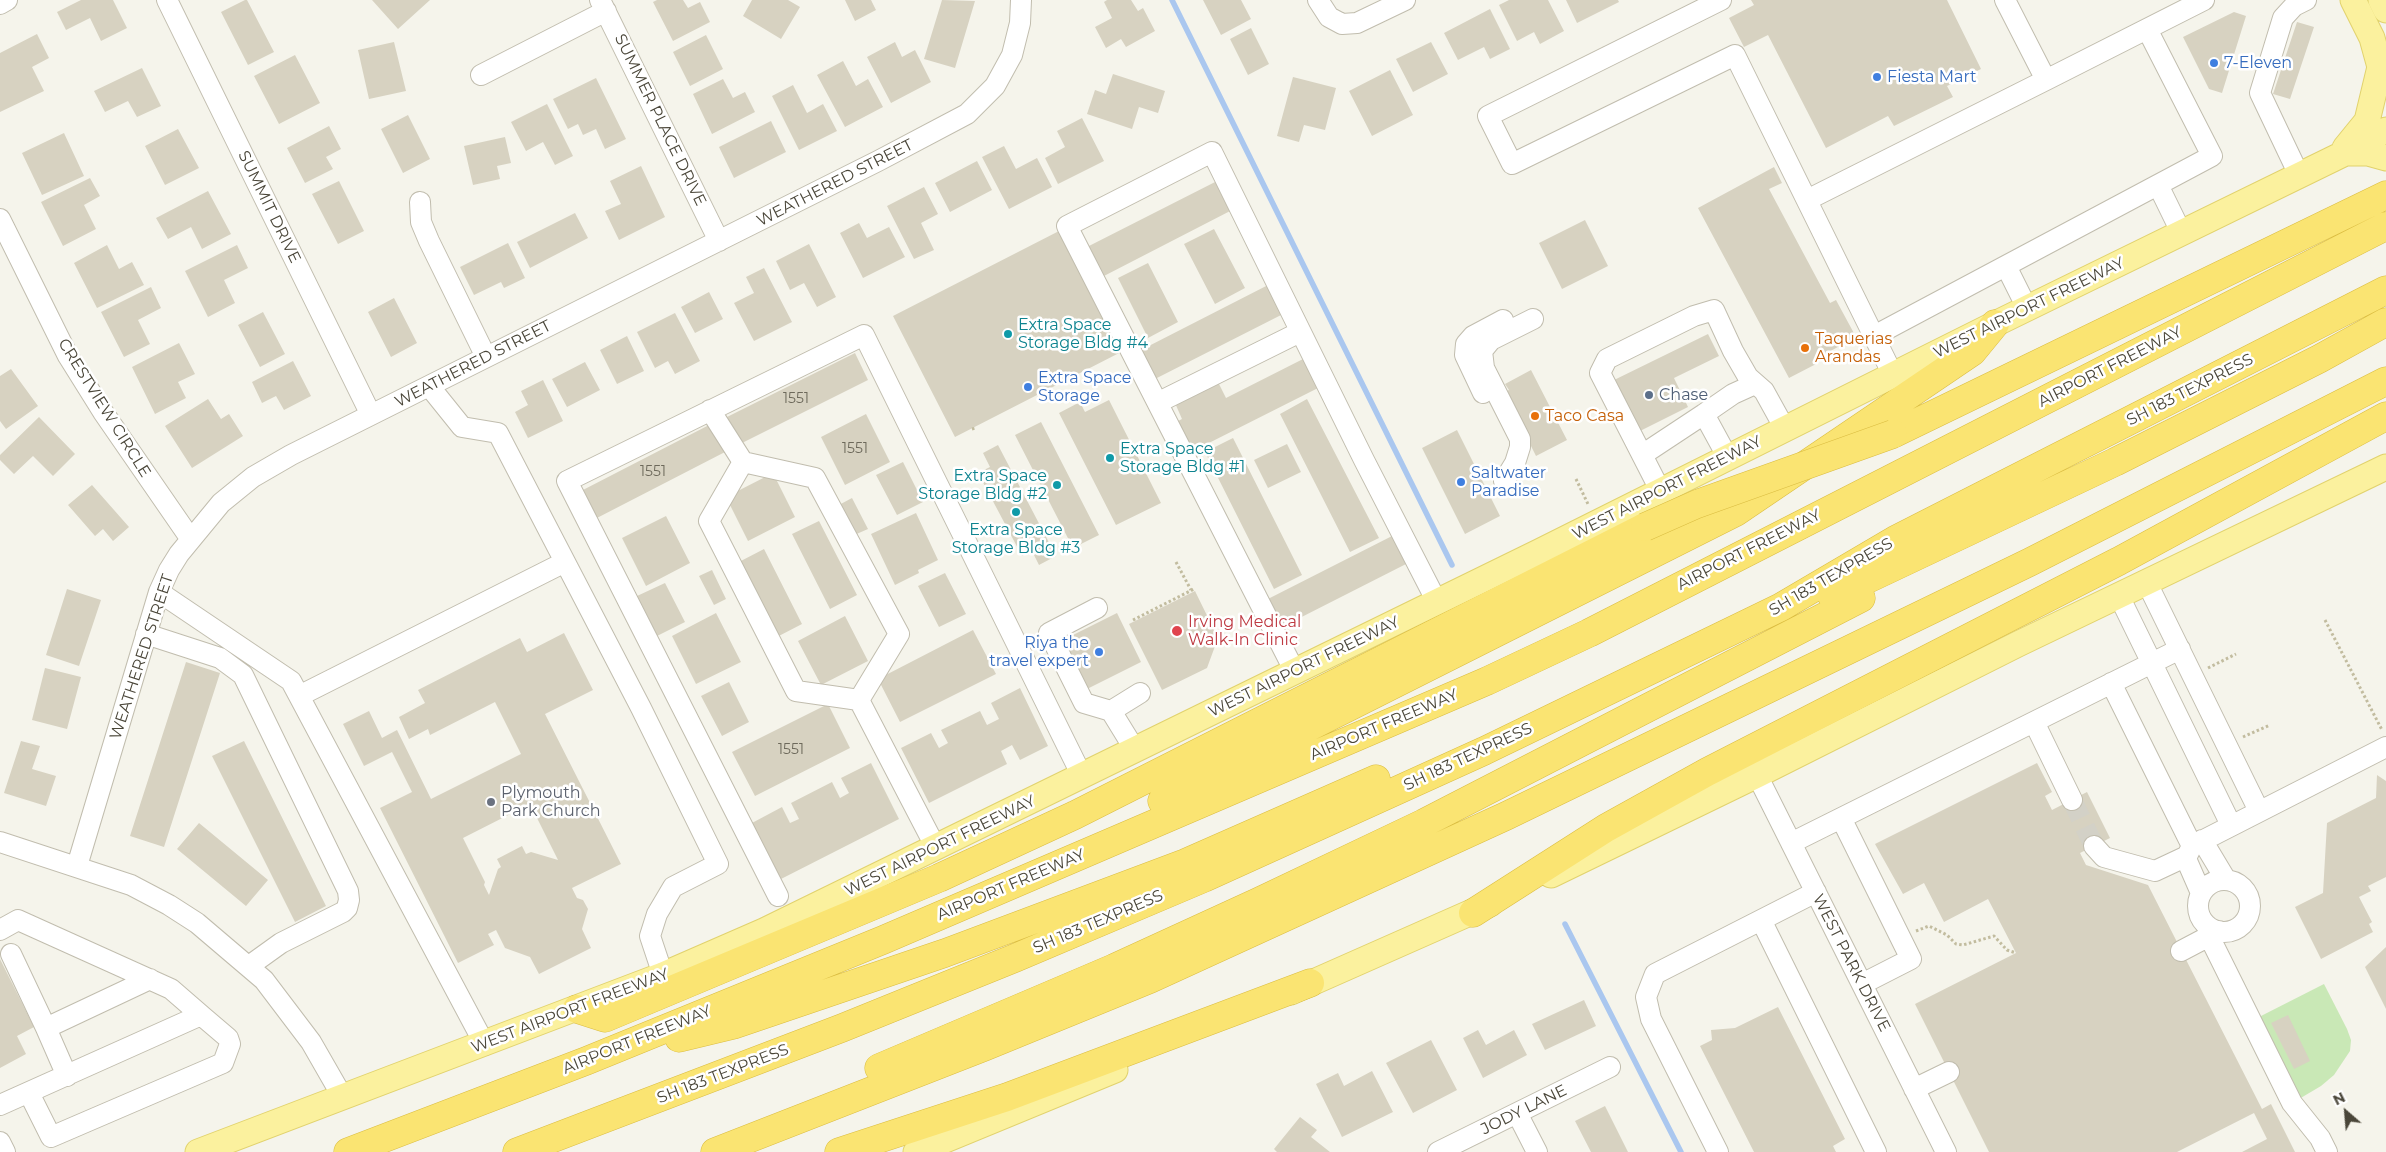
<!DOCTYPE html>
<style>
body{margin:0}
#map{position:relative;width:2386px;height:1152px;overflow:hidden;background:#f5f4eb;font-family:Montserrat,sans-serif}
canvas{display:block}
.north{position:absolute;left:2321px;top:1087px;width:50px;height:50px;-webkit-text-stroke:4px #fff;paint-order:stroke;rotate:333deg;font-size:14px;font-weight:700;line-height:20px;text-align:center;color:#4a4639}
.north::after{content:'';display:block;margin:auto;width:18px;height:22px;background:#4a4639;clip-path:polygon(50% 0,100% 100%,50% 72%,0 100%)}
</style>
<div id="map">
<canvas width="2386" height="1152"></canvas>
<div class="north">N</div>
</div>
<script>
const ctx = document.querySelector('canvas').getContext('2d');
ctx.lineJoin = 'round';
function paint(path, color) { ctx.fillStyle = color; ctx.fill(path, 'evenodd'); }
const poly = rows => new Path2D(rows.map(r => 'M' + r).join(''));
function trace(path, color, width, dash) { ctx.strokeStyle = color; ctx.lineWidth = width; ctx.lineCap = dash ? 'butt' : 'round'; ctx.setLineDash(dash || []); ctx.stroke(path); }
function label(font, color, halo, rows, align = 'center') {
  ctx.font = font + ' Montserrat,sans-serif'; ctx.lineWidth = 5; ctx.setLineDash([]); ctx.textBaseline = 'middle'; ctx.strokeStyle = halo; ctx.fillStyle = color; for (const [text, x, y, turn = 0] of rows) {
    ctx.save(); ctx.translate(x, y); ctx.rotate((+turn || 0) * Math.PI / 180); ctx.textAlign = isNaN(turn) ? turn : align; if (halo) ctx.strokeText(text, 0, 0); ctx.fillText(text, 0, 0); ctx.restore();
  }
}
paint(poly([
 [2324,984,2347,1029,2351,1040,2350,1051,2334,1075,2321,1086,2299,1099,2259,1017]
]), '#c9e8b6');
trace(poly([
 [1172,0,1452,565],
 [1565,924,1681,1152]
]), '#aac7ef', 5.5);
paint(poly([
 [81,0,113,0,127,28,101,41,90,18,66,30,57,12],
 [245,0,247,0,274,52,248,65,221,12],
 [372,0,430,0,398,29],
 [657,0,683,0,688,8,700,2,710,22,673,41,653,2],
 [752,0,788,0,800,7,781,39,743,16],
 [845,0,871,0,876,10,855,21],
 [942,0,975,1,955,68,924,59],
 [1107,0,1131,0,1138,11,1143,8,1155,31,1126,47,1121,39,1106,48,1095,27,1112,18,1104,2],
 [1203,0,1241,0,1251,19,1221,35],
 [1509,0,1548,0,1564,31,1540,44,1534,32,1517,41,1499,5],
 [1566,0,1618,0,1619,2,1577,23],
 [1751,0,1947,0,1981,69,1947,86,1953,97,1894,126,1888,116,1826,148,1768,35,1744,47,1729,18,1754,5],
 [1490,9,1510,49,1490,59,1484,47,1458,60,1444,33],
 [2234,12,2246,16,2222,93,2209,89,2183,37],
 [2297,22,2314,27,2290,99,2273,94],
 [1251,28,1269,64,1248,75,1230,39],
 [37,34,49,58,32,67,44,91,0,112,0,53],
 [706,35,723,69,690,86,673,52],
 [394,42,406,91,369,99,358,50],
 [895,42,902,57,915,50,931,82,891,103,867,57],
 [1431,42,1448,74,1413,92,1396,59],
 [295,55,320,103,279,124,254,76],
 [843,61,856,86,868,79,883,107,845,127,817,75],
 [142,68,161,106,137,117,128,101,105,112,94,91],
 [1390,70,1413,115,1372,136,1349,91],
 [1113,74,1165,91,1158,113,1139,107,1132,129,1087,114,1095,90,1106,94],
 [1293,77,1336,88,1325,130,1304,125,1299,142,1277,136],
 [596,78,626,139,605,149,596,129,583,135,578,124,568,129,553,99],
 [723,79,733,98,745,92,755,112,712,134,693,94],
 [793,85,807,113,823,104,837,131,799,150,772,96],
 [547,104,573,156,555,165,543,142,526,151,511,122],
 [408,115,430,159,403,173,381,129],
 [1082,118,1104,161,1058,184,1045,158,1065,147,1057,131],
 [771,121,786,152,734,178,719,147],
 [329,126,341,149,326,157,333,169,305,183,287,148],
 [178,129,199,168,165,185,145,146],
 [64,133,84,176,42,195,22,153],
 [505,137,511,163,497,166,500,179,473,185,464,146],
 [1004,146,1016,169,1037,158,1052,187,1009,209,982,157],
 [977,161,992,190,950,212,935,183],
 [641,166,665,217,619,240,605,211,621,204,610,181],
 [1774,167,1782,183,1769,189,1830,303,1836,300,1856,337,1816,359,1818,363,1789,378,1698,208],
 [90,178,100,196,84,205,96,229,63,246,41,202],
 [1219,180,1234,209,1102,277,1087,247],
 [339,181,364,231,338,244,312,194],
 [924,187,938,214,921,223,934,250,914,259,887,206],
 [208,191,231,234,202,249,191,227,168,239,156,218],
 [575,213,588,238,530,268,517,242],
 [1585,220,1608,266,1562,289,1539,243],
 [859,223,867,238,889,227,905,257,863,278,840,233],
 [1214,229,1245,288,1215,304,1184,244],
 [1061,230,1123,351,955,437,893,316],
 [508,243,525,278,504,288,501,282,474,295,460,267],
 [809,244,836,297,817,307,804,283,790,290,776,261],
 [107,245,119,269,132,262,144,285,97,308,74,263],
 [237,245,248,268,224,280,235,303,208,317,185,271],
 [1148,263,1178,322,1148,338,1118,278],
 [764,268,792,322,754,341,734,303,754,293,746,277],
 [1272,283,1287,312,1153,380,1139,351],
 [151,287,161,308,138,320,150,344,124,357,101,312],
 [709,292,723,319,695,333,681,307],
 [394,298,417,343,391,357,368,312],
 [263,312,285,354,260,367,238,325],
 [675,313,700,361,675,374,668,361,655,368,637,332],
 [1708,334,1719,356,1674,378,1688,407,1636,433,1610,382],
 [627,336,644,371,617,384,600,350],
 [179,343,195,374,178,382,186,398,155,414,132,367],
 [855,353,868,380,738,445,725,418],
 [1307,357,1322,386,1191,452,1176,422,1182,419,1175,403,1218,382,1226,398],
 [293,361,311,396,284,410,276,396,262,403,252,382],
 [585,362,600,390,567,407,552,379],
 [11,369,38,406,6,429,0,421,0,376],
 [1531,370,1567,440,1536,456,1504,392,1509,390,1505,384],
 [543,380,563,421,528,438,515,412,528,405,521,391],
 [208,399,221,419,229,414,243,436,192,468,165,426],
 [1307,399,1379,538,1350,552,1280,414],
 [1109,400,1161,503,1116,525,1059,413,1080,402,1085,412],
 [866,414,890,462,845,485,821,437],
 [39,417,75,454,53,476,33,456,14,474,0,460,0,455],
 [1041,422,1099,535,1073,548,1015,435],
 [711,424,725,452,595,519,581,491],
 [1457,430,1500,516,1465,534,1422,448],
 [1233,438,1302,575,1274,589,1205,452],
 [1287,444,1301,472,1268,488,1254,460],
 [998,445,1056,556,1039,565,1032,551,1022,556,978,473,990,467,983,453],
 [903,462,923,502,897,515,876,475],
 [773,473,795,517,748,541,726,497],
 [92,485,129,527,113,541,103,529,95,536,68,505],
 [852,498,868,529,852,536,837,506],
 [916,513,938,560,918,570,919,573,895,585,871,534],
 [666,516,690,563,646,586,622,538],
 [819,521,857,595,830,609,792,534],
 [1396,534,1410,562,1276,630,1262,602],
 [764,549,802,624,775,638,737,563],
 [712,570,726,599,714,605,699,576],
 [945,573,966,614,939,627,918,586],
 [665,583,685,622,657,636,637,596],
 [67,589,101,600,79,666,46,655],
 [1195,591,1218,638,1207,668,1162,690,1129,624],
 [716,613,741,662,696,684,672,636],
 [1117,613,1141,662,1081,692,1057,643],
 [845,616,868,661,821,685,798,641],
 [973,630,996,674,900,722,878,679],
 [564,633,593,690,545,714,621,864,572,888,577,898,583,900,588,909,582,929,591,948,539,974,530,957,505,948,496,930,488,934,494,945,458,963,380,808,412,792,392,752,364,766,343,724,369,711,382,738,397,730,431,799,521,754,495,702,430,735,428,729,409,739,399,717,425,703,418,690,520,638,527,652],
 [530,804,558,860,531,852,526,854,522,846,497,859,501,867,498,869,489,895,484,885,485,882,463,838],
 [186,662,220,673,164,847,130,836],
 [45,668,81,677,67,729,32,720],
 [729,682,749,722,722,736,701,696],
 [1020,688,1048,746,1020,760,1012,745,1001,751,1007,764,929,803,901,748,931,733,939,748,948,743,941,730,980,711,987,725,999,719,991,703],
 [828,704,850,748,755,796,732,752],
 [21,741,40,746,32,769,56,776,46,806,4,793],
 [244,741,326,906,295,922,212,756],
 [871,763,899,819,781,879,752,823,782,807,790,823,799,819,791,803,832,782,840,798,849,793,841,778],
 [2037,763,2052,792,2045,796,2052,810,2087,792,2110,838,2080,853,2086,865,2148,885,2262,1109,2271,1104,2295,1152,2242,1152,2267,1139,2254,1113,2177,1152,1989,1152,1915,1004,2016,953,1988,899,1944,922,1924,883,1903,894,1875,844],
 [2377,775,2386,781,2386,877,2368,886,2371,891,2359,897,2372,922,2369,924,2373,932,2321,959,2295,907,2323,893,2327,823,2376,798],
 [199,823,268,880,246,906,177,849],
 [2386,947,2386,1009,2365,967],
 [0,959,34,1027,17,1036,26,1054,0,1068],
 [1584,1000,1596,1026,1545,1050,1532,1024],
 [1778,1007,1845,1139,1833,1146,1836,1152,1754,1152,1700,1046,1712,1040,1711,1030,1735,1028],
 [2288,1015,2310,1061,2294,1069,2271,1023],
 [1478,1030,1486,1045,1514,1030,1527,1055,1483,1078,1463,1038],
 [1431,1040,1457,1090,1413,1113,1386,1063],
 [1372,1071,1393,1112,1342,1137,1316,1084,1338,1073,1344,1086],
 [1605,1106,1628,1152,1591,1152,1575,1121],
 [1300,1117,1317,1130,1311,1137,1330,1152,1277,1152,1274,1149]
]), '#d7d2c1');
trace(poly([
 [2072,800,2094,846]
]), '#d3d1c7', 20, [20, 10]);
const minor = poly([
 [167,0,371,415],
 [600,0,719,241],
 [1318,0,1329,17,1342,24,1357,23,1405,0],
 [1721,0,1488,116,1512,164,1735,55,1893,375],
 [2005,0,2046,80,2204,0],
 [0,4,7,0],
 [481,75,606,11],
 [2299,175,2260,93,2283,18,2294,6,2306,0],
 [2158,185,2181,232],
 [1807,200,2046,80],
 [420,202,421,222,429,241,486,357],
 [0,219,68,356,103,412,190,538],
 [2006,266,2028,310],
 [1874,336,2212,156,2147,29],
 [429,386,462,427,498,433,641,708,718,864,673,887,657,914,650,936,663,975],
 [1483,393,1465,355,1466,344,1473,336,1503,320],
 [1159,402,1300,332],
 [710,410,743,462,709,521,796,691,859,700,936,848],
 [1642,455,1704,414],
 [1728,458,1704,414,1733,394,1755,384],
 [743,462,815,478,899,634,859,700],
 [1504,481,1515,463,1520,447,1520,439,1484,368,1482,351,1491,340,1533,319],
 [1661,492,1600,373,1607,359,1694,316,1714,310,1733,351,1748,377,1764,391,1785,429],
 [2147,583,2259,811],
 [159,592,291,681,485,1045],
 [2119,596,2231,825],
 [1097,608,1049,633,1084,703,1111,711],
 [146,634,220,658,243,675,348,891,349,900,347,908,343,912,281,943,249,966],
 [1295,672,1067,226,1212,152,1364,460,1437,602],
 [2111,683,2192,846],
 [299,696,565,562],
 [2034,722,2072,800],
 [1135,750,1111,711,1140,693],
 [1757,775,1946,1152],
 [1841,818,1911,959,1862,984],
 [2202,840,2226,880],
 [0,842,131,885,169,905,197,923,264,980,311,1042,342,1096],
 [1791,843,2180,649],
 [2094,846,2104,857,2155,871,2187,856],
 [77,866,159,592,169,570,179,554,221,503,253,477,291,455,878,161,967,114,995,86,1012,55,1020,23,1021,0],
 '2198 906a26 26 0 1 1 52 0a26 26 0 1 1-52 0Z',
 [2201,893,2187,861,2187,856,2192,846,2386,747],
 [778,896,567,481,864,335,1082,776],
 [1761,920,1876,1152],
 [0,930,18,920,171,989,201,1015,0,1105],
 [2209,936,2292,1103,2320,1138,2327,1152],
 [2181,951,2219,931],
 [11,954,46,1028],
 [67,1076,46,1028,150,979],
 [1914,1089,1949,1072],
 [29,1093,51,1137,223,1063,230,1044,228,1038,201,1015],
 [1517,1113,1537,1152],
 [0,1142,5,1152],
 [1438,1152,1610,1067],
 [1718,1152,1651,1019,1646,997,1655,974,1816,892]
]);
const major = poly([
 [2381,0,2386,10],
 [2345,148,2367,121,2380,67,2372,38,2353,0],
 [2345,153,2368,153,2386,158],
 [1551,875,1757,775,2018,644,2386,467],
 [1291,992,1490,904],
 [198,1152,663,975,764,931,1539,552,1995,324,2345,153,2386,130],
 [916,1152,1115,1070]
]);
const highway = poly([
 [1893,434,2386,195],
 [1832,596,2115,462,2319,359,2386,322],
 [1162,801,1736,512,1972,352,1995,324],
 [1473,913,1606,828,1707,772,2119,561,2386,416],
 [577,1009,605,1018,939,878,1075,815,1645,527],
 [679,1038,733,1025,945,953,1185,863,1376,779],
 [879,1068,1114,968,1258,902,1424,823,1861,598],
 [348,1152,586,1061,883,940,1487,681,1589,633,2386,226],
 [517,1152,842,1028,1015,958,1204,878,1484,751,1781,607,1895,540,2386,290],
 [715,1152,984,1047,1150,979,1506,816,2030,562,2386,381],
 [839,1152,1007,1097,1310,983]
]);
trace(minor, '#c1bdae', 22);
trace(major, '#e1d26d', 27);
trace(highway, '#dabc41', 29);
trace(poly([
 [972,429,976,428],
 [1576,479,1588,504],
 [1176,562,1191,590],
 [1133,620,1194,589],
 [2325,620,2382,730],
 [2208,668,2236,654],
 [2243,737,2270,725],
 [1916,931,1929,926,1947,935,1956,944,1963,945,1994,936,2007,950,2016,953]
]), '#c2bc9f', 3, [2.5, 2.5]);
trace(minor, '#fff', 20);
trace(major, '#fbf19e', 25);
trace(highway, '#fae472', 28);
const highwayBridge = poly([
 [1645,527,1697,504,1893,434]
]);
trace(highwayBridge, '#dabc41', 29, []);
trace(highwayBridge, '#fae472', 28);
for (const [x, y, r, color] of [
 [2214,63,5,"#3f7fe0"],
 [1877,77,5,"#3f7fe0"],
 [1008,334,5,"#0f9aa8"],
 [1805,348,5,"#e8710a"],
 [1028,387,5,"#3f7fe0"],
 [1649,395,5,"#5c6f8a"],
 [1535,416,5,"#e8710a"],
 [1110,458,5,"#0f9aa8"],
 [1461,482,5,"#3f7fe0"],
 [1057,485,5,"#0f9aa8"],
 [1016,512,5,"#0f9aa8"],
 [1177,631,6,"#e0444e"],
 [1099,652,5,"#3f7fe0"],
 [491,802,5,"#6b7280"]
]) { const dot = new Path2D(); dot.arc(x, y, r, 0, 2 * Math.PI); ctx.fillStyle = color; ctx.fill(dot); trace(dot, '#fff', 2); }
label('14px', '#6d695b', null, [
 ["1551",796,399],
 ["1551",855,449],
 ["1551",653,472],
 ["1551",791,750]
]);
label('16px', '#366cbe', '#fff', [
 ["7-Eleven",2224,63],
 ["Fiesta Mart",1887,77],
 ["Extra Space",1038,378],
 ["Storage",1038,396],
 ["Saltwater",1471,473],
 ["Paradise",1471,491],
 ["Riya the",1089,643,"right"],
 ["travel expert",1089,661,"right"]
], 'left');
label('16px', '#4a4639', '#fff', [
 ["SUMMER PLACE DRIVE",660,120,64],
 ["WEATHERED STREET",835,183,-27],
 ["SUMMIT DRIVE",269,207,64],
 ["WEST AIRPORT FREEWAY",2029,308,-26],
 ["WEATHERED STREET",473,364,-27],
 ["AIRPORT FREEWAY",2110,367,-27],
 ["SH 183 TEXPRESS",2190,390,-27],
 ["CRESTVIEW CIRCLE",104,408,58],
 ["WEST AIRPORT FREEWAY",1667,488,-27],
 ["AIRPORT FREEWAY",1749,550,-27],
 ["SH 183 TEXPRESS",1831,577,-30],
 ["WEATHERED STREET",142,657,-72],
 ["WEST AIRPORT FREEWAY",1304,667,-26],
 ["AIRPORT FREEWAY",1384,725,-23],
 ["SH 183 TEXPRESS",1468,757,-25],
 ["WEST AIRPORT FREEWAY",940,846,-26],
 ["AIRPORT FREEWAY",1011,885,-23],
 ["SH 183 TEXPRESS",1098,922,-23],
 ["WEST PARK DRIVE",1851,963,63],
 ["WEST AIRPORT FREEWAY",570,1011,-21],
 ["AIRPORT FREEWAY",637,1040,-22],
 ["SH 183 TEXPRESS",723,1074,-21],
 ["JODY LANE",1524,1110,-26]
]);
label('16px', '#0d838f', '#fff', [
 ["Extra Space",1018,325],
 ["Storage Bldg #4",1018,343],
 ["Extra Space",1120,449],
 ["Storage Bldg #1",1120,467],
 ["Extra Space",1047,476,"right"],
 ["Storage Bldg #2",1047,494,"right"],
 ["Extra Space",1016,530,"center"],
 ["Storage Bldg #3",1016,548,"center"]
], 'left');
label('16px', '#c56008', '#fff', [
 ["Taquerias",1815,339],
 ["Arandas",1815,357],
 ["Taco Casa",1545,416]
], 'left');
label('16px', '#4e5e75', '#fff', [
 ["Chase",1659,395]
], 'left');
label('16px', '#be3a42', '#fff', [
 ["Irving Medical",1188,622],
 ["Walk-In Clinic",1188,640]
], 'left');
label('16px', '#5b616d', '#fff', [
 ["Plymouth",501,793],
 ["Park Church",501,811]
], 'left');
</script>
